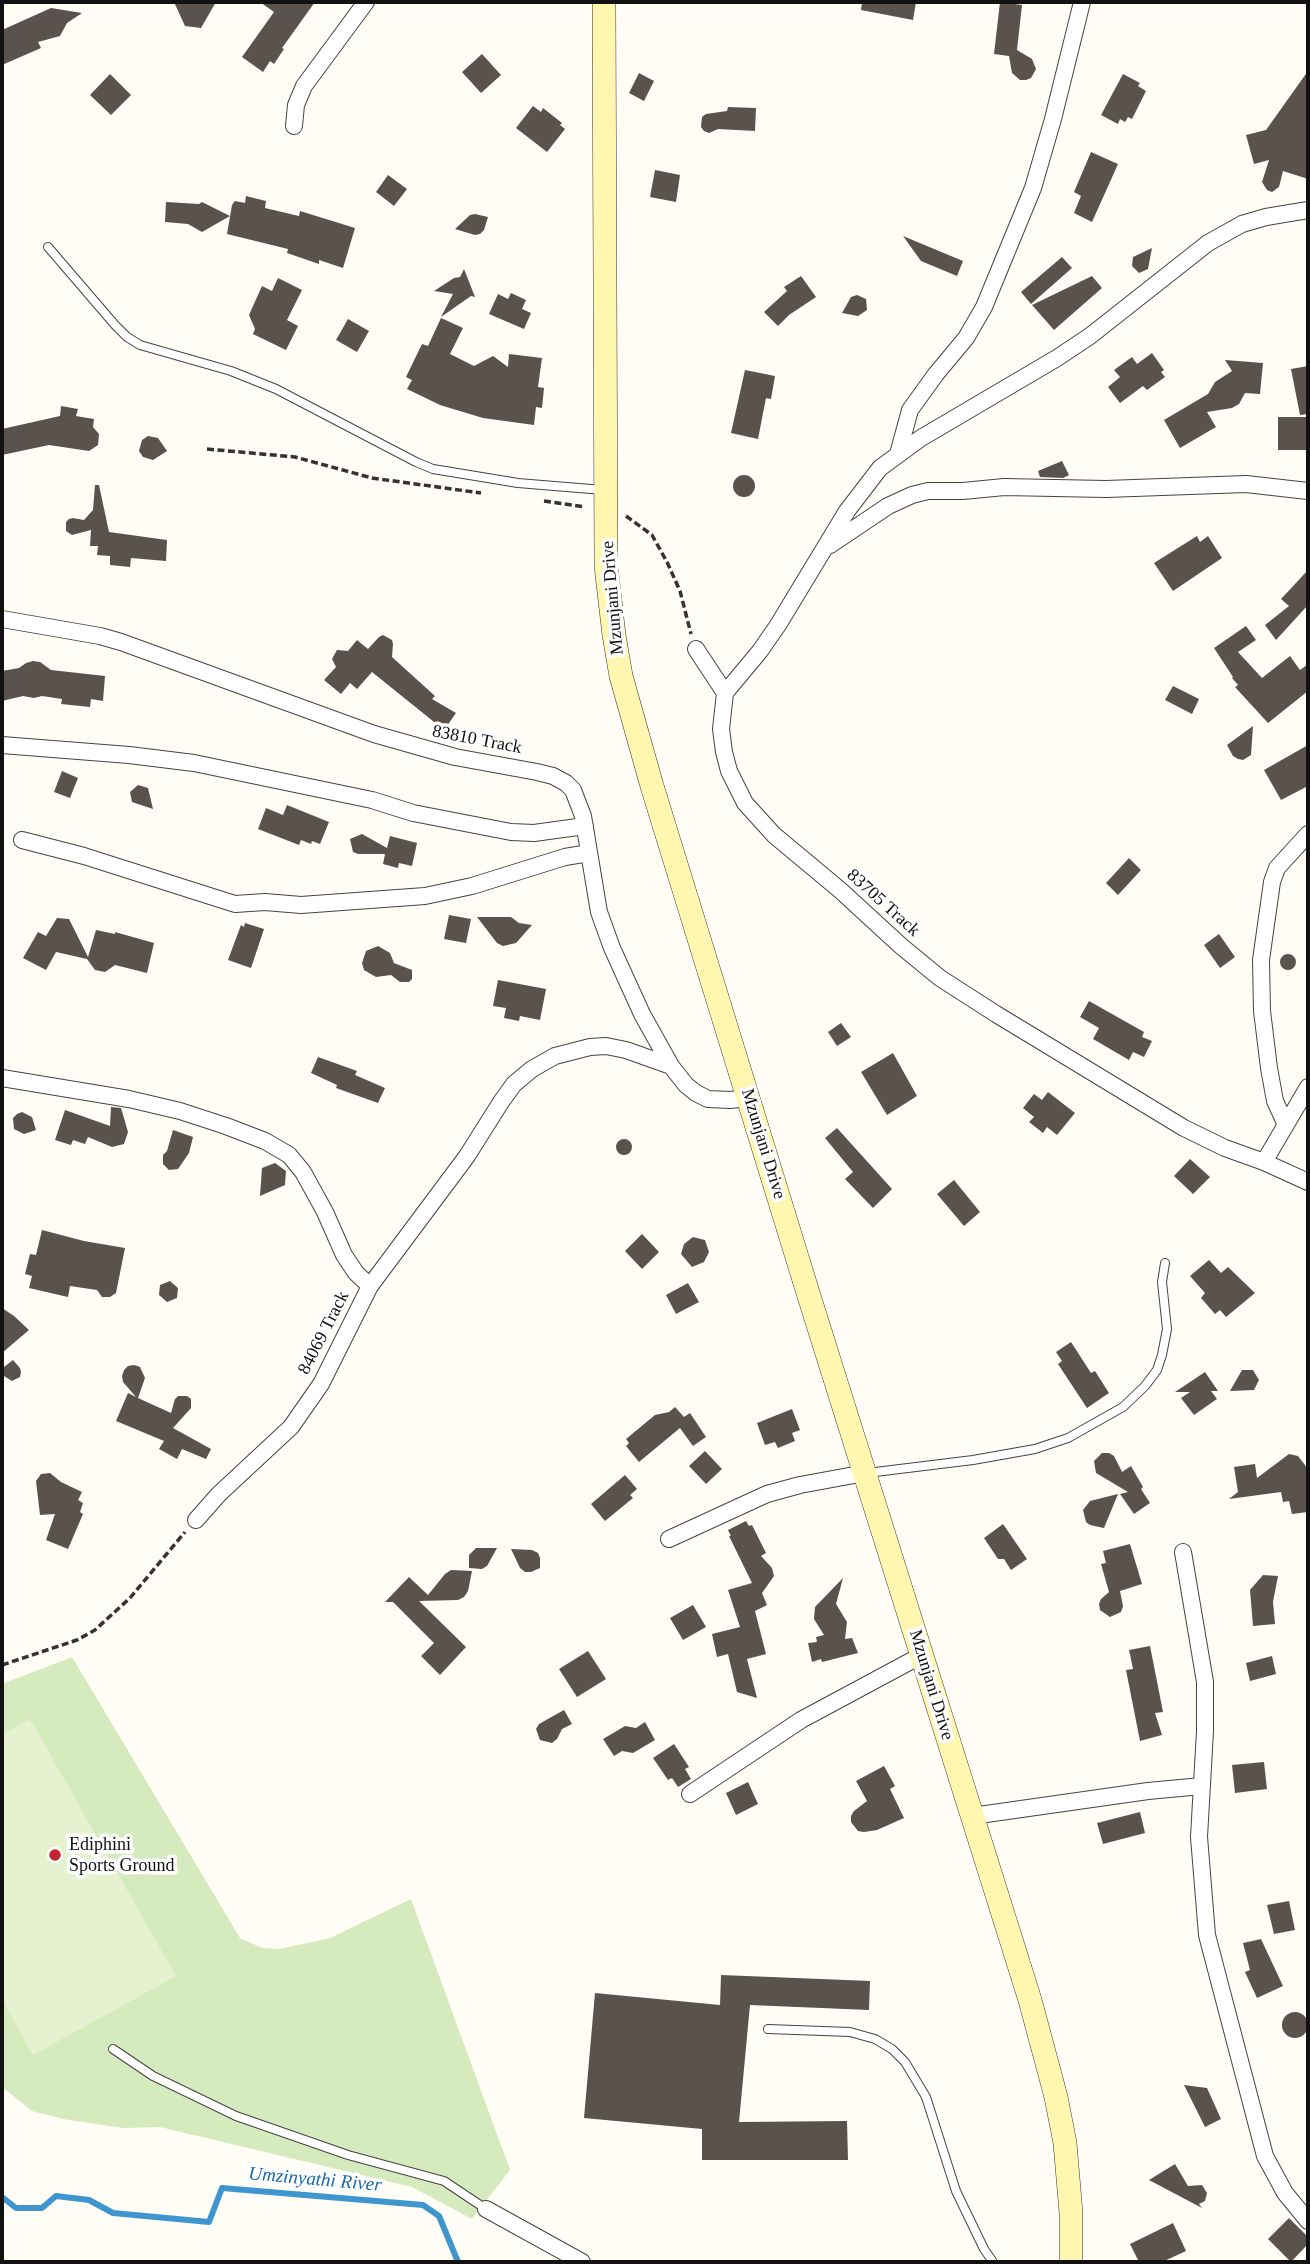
<!DOCTYPE html>
<style>
body{margin:0}
#map{position:relative;width:1310px;height:2264px;overflow:hidden;background:#fffdf5;font-family:"Times New Roman",serif}
canvas{display:block}
.frame{position:absolute;inset:0;border:4px solid #111;pointer-events:none}
</style>
<div id="map">
<canvas width="1310" height="2264"></canvas>
<div class="frame"></div>
</div>
<script>
const ctx = document.querySelector('canvas').getContext('2d');
ctx.lineJoin = 'round';
function paint(path, color) { ctx.fillStyle = color; ctx.fill(path, 'evenodd'); }
const poly = rows => new Path2D(rows.map(r => 'M' + r).join(''));
function trace(path, color, width, dash) { ctx.strokeStyle = color; ctx.lineWidth = width; ctx.lineCap = dash ? 'butt' : 'round'; ctx.setLineDash(dash || []); ctx.stroke(path); }
function label(font, color, halo, rows, align = 'center') {
  ctx.font = font + ' "Times New Roman",serif'; ctx.lineWidth = 7; ctx.setLineDash([]); ctx.textBaseline = 'middle'; ctx.strokeStyle = halo; ctx.fillStyle = color; for (const [text, x, y, turn = 0] of rows) {
    ctx.save(); ctx.translate(x, y); ctx.rotate((+turn || 0) * Math.PI / 180); ctx.textAlign = isNaN(turn) ? turn : align; if (halo) ctx.strokeText(text, 0, 0); ctx.fillText(text, 0, 0); ctx.restore();
  }
}
paint(poly([
 [72,1657,240,1938,262,1948,280,1949,330,1938,411,1899,510,2170,472,2219,412,2187,160,2127,123,2128,63,2119,32,2111,2,2087,2,1684]
]), '#d5ebbd');
paint(poly([
 [30,1719,176,1976,33,2055,2,2000,2,1735]
]), '#e6f2cf');
trace(poly([
 [2,2197,16,2208,42,2208,56,2196,89,2200,113,2213,209,2222,222,2188,423,2205,439,2216,458,2262]
]), '#3f96cf', 6);
paint(poly([
 [174,2,216,2,201,28,185,26],
 [260,2,315,2,282,48,284,49,274,64,270,61,263,72,242,57,274,12],
 [862,2,916,2,913,20,861,10],
 [1000,2,1022,5,1017,50,1032,59,1036,69,1031,78,1026,80,1020,80,1012,73,1009,56,994,54],
 [51,8,82,13,67,23,60,36,38,42,41,48,2,65,2,30],
 [482,54,501,75,481,93,462,72],
 [1308,71,1308,179,1283,171,1279,187,1272,192,1267,190,1262,182,1269,160,1254,164,1246,135,1266,130],
 [639,73,654,81,644,101,629,93],
 [110,74,131,95,111,115,90,95],
 [1123,74,1140,83,1138,86,1146,91,1132,119,1128,117,1125,122,1120,119,1118,124,1101,115],
 [533,106,541,112,543,108,562,123,560,125,565,129,547,152,516,128],
 [728,107,756,108,755,131,718,129,709,133,704,131,701,127,702,117,706,114,727,111],
 [1091,152,1118,164,1092,222,1074,213,1081,196,1074,192],
 [655,170,680,175,676,202,650,197],
 [388,175,407,189,394,206,376,192],
 [246,196,266,201,265,208,299,216,300,211,355,228,343,268,319,260,319,264,287,253,288,249,227,234,232,205,235,201,245,203],
 [166,202,199,204,202,202,230,216,202,232,188,224,165,222],
 [475,214,488,217,484,230,480,234,475,235,455,229,470,215],
 [903,236,963,261,957,276,921,261],
 [1152,248,1148,269,1139,273,1132,266,1133,257],
 [1062,257,1072,268,1031,304,1021,292],
 [464,269,475,297,471,296,441,317,453,294,434,291,454,278,460,277],
 [801,276,816,297,789,315,778,326,764,312,787,291,784,287],
 [1092,276,1102,288,1054,330,1032,305],
 [278,278,302,290,287,320,298,326,286,350,253,334,255,329,249,315,262,286,272,291],
 [511,293,526,300,522,309,531,313,524,329,489,314,498,294,508,299],
 [857,295,866,299,867,310,858,316,842,313,851,297],
 [441,318,463,328,450,354,474,366,493,356,508,367,509,354,542,358,538,387,544,388,542,408,536,407,534,425,483,418,440,405,407,389,412,380,406,377,422,344,428,346],
 [348,319,369,331,357,352,336,340],
 [1152,353,1164,370,1161,372,1165,377,1147,390,1143,386,1120,403,1108,387,1120,377,1114,370,1132,357,1137,364],
 [1225,360,1263,363,1260,394,1245,393,1239,404,1232,408,1207,412,1216,427,1180,448,1164,420,1208,394,1215,382,1232,371],
 [1308,366,1308,414,1300,415,1291,369],
 [745,370,775,376,771,399,766,398,758,439,731,433],
 [61,406,78,409,76,416,94,419,93,427,99,434,98,445,89,451,49,445,2,455,2,429,60,416],
 [1278,417,1308,417,1308,450,1278,450],
 [148,436,158,438,167,451,153,460,143,457,139,451,142,440],
 [1062,461,1069,475,1063,478,1040,477,1038,471],
 '733 486a11 11 0 1 1 22 0a11 11 0 1 1-22 0Z',
 [95,485,99,485,109,532,167,540,166,561,131,558,130,567,110,565,110,556,97,555,98,546,90,546,91,530,72,535,66,531,66,522,69,519,73,518,84,520,93,510],
 [1197,536,1200,542,1208,536,1222,558,1173,591,1154,563],
 [1308,570,1308,605,1276,640,1265,625,1289,606,1281,599],
 [1246,626,1256,640,1238,652,1262,678,1290,656,1300,670,1308,664,1308,691,1268,723,1235,687,1238,685,1232,678,1233,677,1214,648],
 [383,635,392,640,393,644,392,657,435,696,432,699,456,713,444,730,372,672,357,689,350,683,341,694,324,680,336,667,332,659,337,650,348,651,357,640,368,649,379,637],
 [33,661,40,662,51,670,105,676,103,701,91,699,90,707,61,704,62,699,42,696,34,698,23,696,2,701,2,671,19,668,26,663],
 [1173,686,1199,699,1192,714,1165,700],
 [1253,726,1251,755,1243,760,1238,759,1233,756,1227,745],
 [1308,745,1308,786,1281,800,1264,770],
 [62,771,78,778,70,798,54,792],
 [138,785,148,788,153,809,132,802,130,792],
 [287,805,329,822,320,844,312,841,311,844,301,840,299,845,258,829,266,808,283,815],
 [362,834,387,848,390,836,417,843,412,866,399,863,398,868,383,864,385,854,358,854,353,852,350,839],
 [1129,858,1141,870,1118,895,1106,883],
 [449,915,471,919,466,943,444,939],
 [477,917,511,917,519,923,532,925,516,943,503,946,497,943],
 [57,918,69,919,88,957,96,930,115,934,115,932,154,943,147,973,115,965,105,972,95,970,87,959,56,952,46,970,23,958,38,932,46,936],
 [245,923,264,929,251,968,228,960,241,925,244,927],
 [1219,934,1235,957,1220,968,1204,945],
 [378,946,390,953,394,963,412,970,412,979,409,982,400,982,391,975,376,977,364,970,362,963,366,951],
 '1280 962a8 8 0 1 1 16 0a8 8 0 1 1-16 0Z',
 [498,980,546,989,540,1020,520,1016,519,1021,504,1018,506,1008,493,1006],
 [1089,1001,1144,1032,1142,1037,1152,1041,1144,1057,1133,1052,1129,1060,1093,1039,1099,1028,1080,1017],
 [841,1023,851,1037,837,1046,828,1032],
 [893,1053,917,1096,887,1115,861,1072],
 [318,1057,357,1071,355,1075,385,1088,378,1103,336,1088,337,1085,311,1073],
 [1048,1092,1075,1113,1057,1135,1047,1127,1043,1133,1029,1122,1034,1117,1023,1108,1034,1094,1042,1100],
 [111,1107,121,1108,128,1132,124,1144,112,1147,88,1137,85,1144,73,1140,71,1145,55,1140,65,1110,110,1126],
 [22,1112,32,1117,36,1130,24,1134,14,1129,13,1118,17,1114],
 [837,1128,892,1189,873,1208,845,1179,853,1172,825,1138],
 [173,1130,193,1137,189,1153,178,1169,169,1170,163,1164,163,1155,167,1151],
 '616 1147a8 8 0 1 1 16 0a8 8 0 1 1-16 0Z',
 [1190,1159,1210,1177,1193,1194,1174,1176],
 [275,1163,286,1171,285,1185,260,1196,262,1168],
 [954,1180,980,1212,964,1226,937,1194],
 [42,1230,84,1241,125,1248,116,1293,110,1297,102,1297,97,1290,70,1286,68,1297,29,1288,32,1276,25,1274,30,1254,36,1255],
 [642,1234,659,1252,642,1269,625,1251],
 [693,1237,705,1240,709,1252,704,1262,692,1267,681,1254,684,1244],
 [1209,1260,1221,1273,1228,1267,1255,1293,1226,1317,1220,1310,1215,1314,1201,1298,1205,1293,1190,1276],
 [170,1281,178,1288,177,1298,167,1302,159,1295,160,1285],
 [688,1283,699,1302,676,1314,666,1295],
 [2,1308,14,1316,29,1330,2,1353],
 [1071,1342,1091,1373,1095,1371,1109,1393,1087,1408,1058,1364,1062,1361,1056,1352],
 [13,1360,20,1368,21,1372,20,1377,12,1381,4,1376,3,1372,4,1367],
 [134,1365,140,1367,145,1378,138,1398,171,1413,175,1399,178,1396,187,1396,191,1399,191,1408,173,1428,211,1449,206,1459,182,1449,177,1459,159,1449,164,1441,116,1421,128,1393,136,1397,123,1382,122,1376,124,1370,128,1366],
 [1242,1370,1253,1370,1259,1380,1254,1390,1230,1391],
 [1205,1372,1218,1391,1211,1391,1217,1399,1194,1415,1181,1398,1190,1392,1175,1392],
 [675,1407,684,1417,690,1413,706,1437,693,1446,680,1428,639,1462,626,1446,629,1443,626,1439,655,1415,669,1412],
 [792,1409,800,1430,792,1433,795,1441,778,1448,775,1442,765,1445,757,1423],
 [705,1451,722,1469,706,1484,689,1466],
 [1102,1453,1109,1453,1114,1456,1122,1472,1131,1466,1143,1487,1141,1489,1150,1503,1134,1514,1120,1494,1128,1492,1096,1473,1094,1461],
 [1289,1454,1298,1456,1308,1469,1308,1512,1292,1514,1289,1501,1283,1502,1281,1492,1229,1499,1238,1492,1234,1467,1255,1464,1257,1478],
 [50,1473,61,1482,82,1492,78,1500,83,1503,80,1512,83,1514,68,1549,46,1540,55,1514,40,1515,36,1481,41,1474],
 [625,1475,637,1489,630,1495,633,1498,605,1521,591,1504],
 [1118,1494,1104,1528,1090,1525,1086,1522,1083,1510,1090,1501],
 [746,1521,749,1526,752,1525,766,1553,761,1556,772,1568,774,1576,762,1593,767,1605,755,1611,766,1654,747,1659,757,1698,737,1692,728,1654,717,1657,712,1634,740,1627,728,1590,752,1583,729,1536,731,1536,728,1530],
 [1003,1524,1027,1559,1011,1570,1004,1559,998,1559,984,1538],
 [1130,1544,1142,1584,1120,1591,1123,1606,1121,1612,1110,1617,1100,1610,1099,1604,1101,1599,1109,1592,1101,1564,1106,1563,1103,1551],
 [476,1548,497,1548,487,1566,482,1569,469,1568,469,1555],
 [511,1549,532,1550,538,1553,540,1558,540,1568,531,1572,525,1572,520,1568],
 [451,1570,472,1571,468,1591,464,1597,458,1600,419,1601,466,1647,440,1675,421,1656,434,1643,393,1602,385,1602,409,1577,428,1595,445,1574],
 [1263,1575,1278,1576,1273,1602,1275,1624,1253,1626,1250,1590],
 [843,1578,836,1604,847,1622,845,1639,852,1638,858,1653,822,1662,821,1659,812,1662,808,1643,817,1642,816,1637,824,1635,814,1619,815,1607],
 [693,1605,706,1627,683,1640,670,1618],
 [1150,1646,1163,1712,1155,1713,1162,1735,1140,1741,1126,1670,1133,1669,1129,1650],
 [588,1651,606,1679,577,1697,559,1669],
 [1272,1656,1276,1674,1250,1681,1246,1663],
 [564,1710,572,1724,562,1729,557,1739,552,1743,540,1740,536,1729,539,1724],
 [645,1722,655,1740,633,1753,622,1751,614,1756,603,1739,625,1726,636,1728],
 [674,1744,689,1767,685,1769,691,1779,678,1787,672,1778,668,1780,653,1758],
 [1264,1762,1267,1789,1235,1793,1232,1765],
 [884,1766,895,1786,890,1789,904,1818,877,1830,864,1832,858,1831,851,1822,851,1816,854,1811,867,1801,856,1781],
 [748,1782,758,1804,736,1815,726,1793],
 [1140,1812,1145,1833,1103,1844,1097,1823],
 [1289,1901,1295,1930,1274,1934,1267,1905],
 [1261,1939,1283,1986,1257,1998,1245,1972,1250,1970,1243,1943],
 [721,1975,870,1981,869,2010,750,2005,739,2122,847,2121,848,2160,702,2160,702,2129,584,2118,595,1993,720,2005],
 '1282 2025a13 13 0 1 1 26 0a13 13 0 1 1-26 0Z',
 [1184,2085,1207,2088,1221,2119,1205,2127],
 [1175,2164,1188,2186,1202,2185,1207,2193,1205,2201,1199,2204,1202,2208,1149,2180],
 [1289,2218,1308,2237,1308,2244,1291,2262,1268,2239],
 [1173,2223,1186,2251,1162,2262,1139,2262,1130,2244]
]), '#5a524d');
const service = poly([
 [48,247,115,325,127,337,140,345,231,371,276,389,416,462,433,469,518,483,603,490],
 [867,1473,973,1460,1035,1449,1068,1438,1123,1407,1145,1386,1157,1370,1162,1355,1167,1329,1162,1282,1165,1263],
 [768,2029,850,2032,875,2039,892,2049,905,2062,926,2097,956,2191,984,2249,993,2262],
 [113,2049,153,2076,236,2116,348,2155,444,2181,486,2209]
]);
const minor = poly([
 [294,126,296,105,304,86,366,2],
 [898,454,910,410,936,374,966,338,984,307,1033,188,1053,119,1082,2],
 [830,545,888,506,912,495,928,491,963,491,1004,487,1106,489,1246,484,1308,491],
 [2,619,100,636,121,642,374,734,455,757,537,772,553,776,566,783,573,790,583,816,599,912,612,948,642,1014,671,1066,686,1085,696,1093,708,1099,730,1100,749,1098],
 [696,649,725,693,721,729,724,752,729,771,745,803,774,835,840,890,901,946,940,978,996,1014,1184,1128,1225,1148,1264,1162,1308,1182],
 [725,693,760,651,778,625,847,511,880,468,921,438,1057,358,1090,336,1208,243,1242,224,1266,217,1308,210],
 [2,745,129,755,194,763,372,800,413,813,511,832,534,833,585,826],
 [22,840,84,856,235,904,265,902,301,905,425,896,472,886,565,857,589,853],
 [2,1078,129,1099,180,1111,226,1126,265,1141,289,1155,303,1172,325,1212,344,1255,356,1273,370,1286],
 [1286,1125,1275,1101,1269,1068,1262,1011,1261,960,1272,882,1277,868,1308,834],
 [1264,1162,1308,1087],
 [196,1520,219,1494,291,1427,321,1384,370,1286,467,1156,501,1102,514,1084,532,1069,555,1056,590,1047,606,1046,626,1050,671,1066],
 [669,1539,767,1494,800,1485,865,1473],
 [1183,1552,1205,1682,1205,1731,1199,1837,1207,1935,1265,2156,1285,2193,1308,2221],
 [690,1794,801,1720,922,1655],
 [972,1816,1148,1791,1202,1786],
 [486,2209,582,2262]
]);
const secondary = poly([
 [604,2,606,566,614,635,621,676,652,786,809,1296,1030,2000,1056,2097,1065,2143,1071,2213,1071,2262]
]);
trace(service, '#444', 10);
trace(minor, '#444', 18);
trace(secondary, '#333', 24);
trace(poly([
 [207,449,295,457,372,478,481,493],
 [544,501,585,507],
 [626,516,652,535,667,562,680,591,691,634],
 [2,1665,77,1640,95,1630,130,1598,185,1532]
]), '#333', 3.5, [7, 3.5]);
trace(service, '#fff', 8);
trace(minor, '#fff', 16);
trace(secondary, '#fff6b0', 23);
for (const [x, y, r, color] of [
 [55,1855,7,"#c4262e"]
]) { const dot = new Path2D(); dot.arc(x, y, r, 0, 2 * Math.PI); ctx.fillStyle = color; ctx.fill(dot); trace(dot, '#fff', 2.5); }
label('18px', '#111', '#fff', [
 ["Mzunjani Drive",613,598,-95],
 ["83810 Track",477,740,11],
 ["83705 Track",883,903,42],
 ["Mzunjani Drive",763,1144,73],
 ["84069 Track",324,1333,-63],
 ["Mzunjani Drive",931,1685,73]
]);
label('18px', '#111', '#fff', [
 ["Ediphini",69,1845],
 ["Sports Ground",69,1866]
], 'left');
label('italic 19px', '#1768a6', '#fff', [
 ["Umzinyathi River",315,2180,5]
]);
</script>
